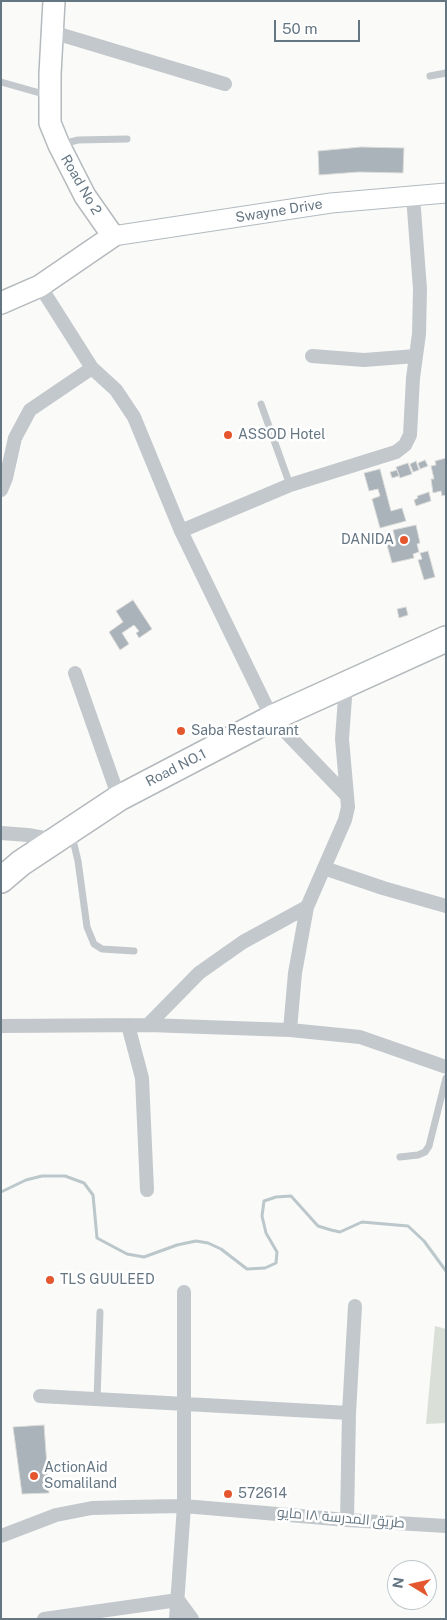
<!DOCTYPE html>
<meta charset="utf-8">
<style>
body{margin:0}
#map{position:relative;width:447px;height:1620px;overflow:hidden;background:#fafaf8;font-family:"Public Sans",sans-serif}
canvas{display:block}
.frame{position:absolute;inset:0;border:2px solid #657683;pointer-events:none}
.north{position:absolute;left:387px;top:1560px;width:50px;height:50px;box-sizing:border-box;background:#fff;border:1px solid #c1c8cd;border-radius:50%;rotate:279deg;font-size:14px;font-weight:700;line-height:20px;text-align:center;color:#657683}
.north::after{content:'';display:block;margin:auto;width:18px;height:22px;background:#e4572e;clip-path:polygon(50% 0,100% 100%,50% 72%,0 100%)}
.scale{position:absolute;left:274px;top:20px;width:86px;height:22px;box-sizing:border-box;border:2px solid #657683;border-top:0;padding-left:6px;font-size:15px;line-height:18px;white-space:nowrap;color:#657683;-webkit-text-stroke:4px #fff;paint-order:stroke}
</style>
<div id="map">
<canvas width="447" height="1620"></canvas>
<div class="frame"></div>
<div class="north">N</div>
<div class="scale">50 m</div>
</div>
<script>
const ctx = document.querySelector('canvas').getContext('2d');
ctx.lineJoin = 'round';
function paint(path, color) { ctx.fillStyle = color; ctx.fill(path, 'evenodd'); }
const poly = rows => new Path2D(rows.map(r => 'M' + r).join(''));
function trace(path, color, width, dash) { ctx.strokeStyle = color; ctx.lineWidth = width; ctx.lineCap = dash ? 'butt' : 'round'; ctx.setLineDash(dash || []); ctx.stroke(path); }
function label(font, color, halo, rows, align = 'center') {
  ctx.font = font + ' "Public Sans",Cairo,sans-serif'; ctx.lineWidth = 5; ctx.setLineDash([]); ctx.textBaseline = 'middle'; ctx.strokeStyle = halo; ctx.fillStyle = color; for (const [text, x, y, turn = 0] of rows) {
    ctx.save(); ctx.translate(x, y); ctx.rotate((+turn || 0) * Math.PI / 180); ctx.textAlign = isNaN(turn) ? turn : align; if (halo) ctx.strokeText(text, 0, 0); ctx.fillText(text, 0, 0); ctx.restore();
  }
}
paint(poly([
 [435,1326,446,1329,446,1423,426,1424]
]), '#dadfd7');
trace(poly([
 [1,1192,26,1180,42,1176,65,1176,84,1183,93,1195,97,1238,127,1254,144,1257,177,1245,196,1241,208,1243,221,1249,247,1269,265,1268,276,1263,277,1252,266,1233,262,1216,264,1201,276,1197,291,1196,318,1226,331,1230,340,1232,362,1222,408,1226,424,1241,446,1271]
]), '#bbc7cb', 3);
const building = poly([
 [361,147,404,148,403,173,359,172,319,175,318,151,361,147],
 [446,458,446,495,442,496,441,491,433,493,431,479,434,479,431,466,436,465,435,461,446,458],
 [425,460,428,466,420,469,418,463,425,460],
 [416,461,419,470,413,472,410,464,416,461],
 [408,463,412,474,400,478,396,467,408,463],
 [380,469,391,511,402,508,406,521,380,528,372,499,380,496,378,489,369,491,364,473,380,469],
 [397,470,399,476,392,478,390,472,397,470],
 [429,492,431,501,416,506,414,500,418,498,417,496,429,492],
 [416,525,420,543,417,544,419,552,413,554,414,558,392,563,387,545,396,543,393,530,416,525],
 [428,551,435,577,424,580,418,560,422,559,420,553,428,551],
 [133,600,152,629,139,638,136,633,139,631,134,625,122,633,129,644,120,650,109,632,123,622,116,611,133,600],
 [406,607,408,615,399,618,397,609,406,607],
 [44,1425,49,1493,22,1494,13,1427,44,1425]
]);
paint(building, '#aab3b9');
trace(building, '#dcdcda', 1);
const secondary = poly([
 [113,236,331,203,446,193]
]);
const primary = poly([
 [1,303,40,286,113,236,85,196,59,145,50,123,50,74,54,1]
]);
const highway = poly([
 [1,880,21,863,119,798,272,718,446,639]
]);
trace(secondary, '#b3babf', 21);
trace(primary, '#b5babe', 24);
trace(highway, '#b4b9bd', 28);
trace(poly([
 [430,76,446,73],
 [1,82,47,95],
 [62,144,78,140,127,139],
 [261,404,290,485],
 [72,836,78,861,87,927,94,944,102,949,134,951],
 [400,1157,418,1155,425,1152,429,1146,446,1078],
 [97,1399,100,1312]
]), '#c3c8cc', 7);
trace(poly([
 [52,32,225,84],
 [40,286,92,368,116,390,134,417,181,531,272,718,346,795],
 [312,356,364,360,416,356],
 [1,490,6,478,15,438,30,410,92,368],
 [181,531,290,485,396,452,405,445,410,435,413,378,419,334,420,289,413,196],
 [75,673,119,798],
 [1,833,28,835,55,840],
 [324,868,383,888,446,906],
 [128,1025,142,1078,147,1190],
 [148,1025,199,973,243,942,307,907],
 [1,1026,148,1025,290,1030,360,1037,446,1067],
 [290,1030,295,973,307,907,345,820,348,807,342,739,346,684],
 [40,1396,349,1413],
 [347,1520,349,1413,355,1306],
 [1,1536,56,1515,92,1508,129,1507,184,1506,347,1520,446,1526],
 [44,1619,178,1600,192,1619],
 [176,1619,184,1506,184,1292]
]), '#c3c8cc', 14);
trace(secondary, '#fff', 19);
trace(primary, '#fff', 21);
trace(highway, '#fff', 25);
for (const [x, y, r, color] of [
 [228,435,5,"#e4572e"],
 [404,540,5,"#e4572e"],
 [181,731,5,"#e4572e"],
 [50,1280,5,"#e4572e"],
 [34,1476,5,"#e4572e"],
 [228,1494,5,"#e4572e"]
]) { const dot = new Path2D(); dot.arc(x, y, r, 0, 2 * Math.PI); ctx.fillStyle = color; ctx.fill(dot); trace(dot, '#fff', 2); }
label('14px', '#657683', '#fff', [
 ["Road No 2",81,185,60],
 ["Swayne Drive",279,211,-9],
 ["Road NO.1",176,768,-27],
 ["طريق المدرسة ١٨ مايو",341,1518,5]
]);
label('14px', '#657683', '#fff', [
 ["ASSOD Hotel",238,435],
 ["DANIDA",394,540,"right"],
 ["Saba Restaurant",191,731],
 ["TLS GUULEED",60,1280],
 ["ActionAid",44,1468],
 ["Somaliland",44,1484],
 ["572614",238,1494]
], 'left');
</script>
